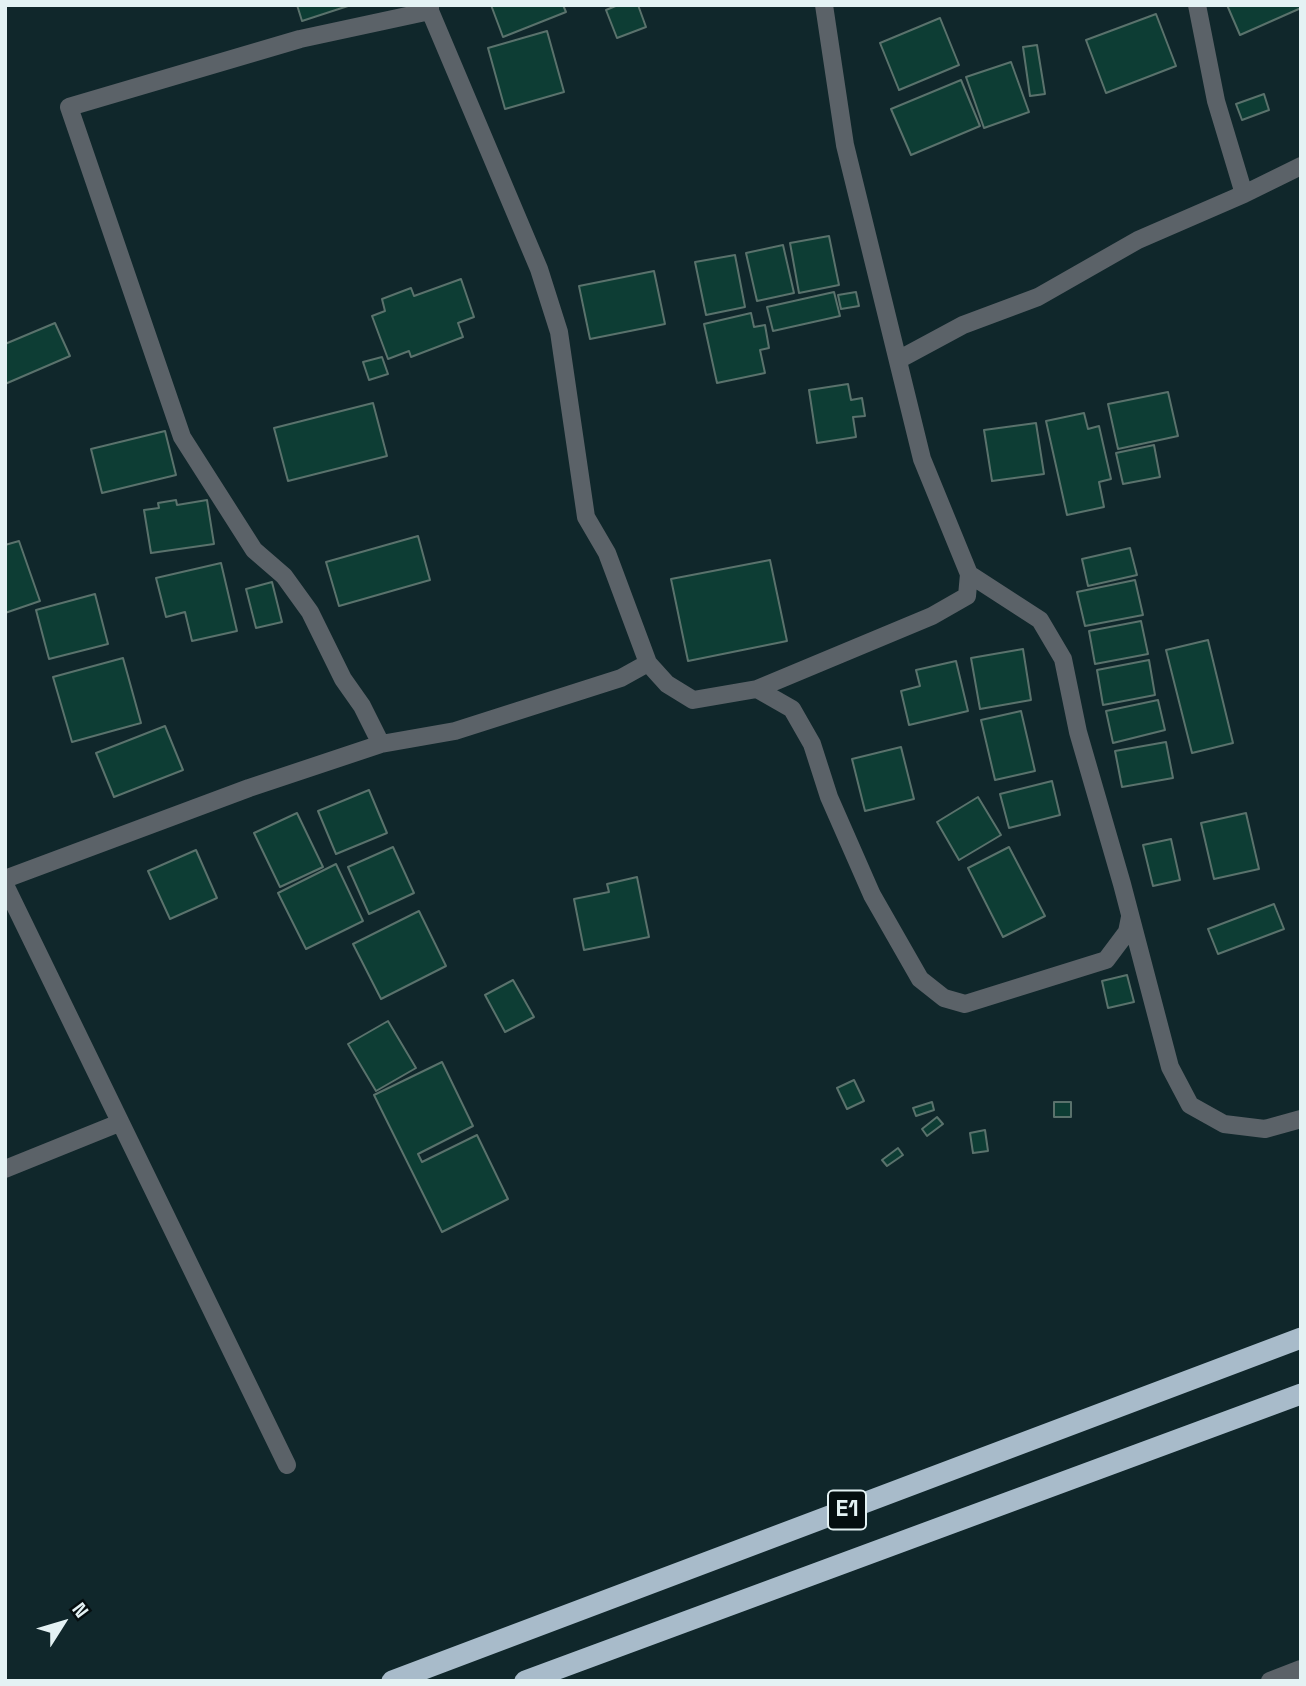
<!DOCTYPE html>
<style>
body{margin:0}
#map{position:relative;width:1306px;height:1686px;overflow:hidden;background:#10272b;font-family:"Space Grotesk",sans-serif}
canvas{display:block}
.frame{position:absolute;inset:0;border:7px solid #e4f2f4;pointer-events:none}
.north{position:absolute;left:28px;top:1588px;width:70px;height:70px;-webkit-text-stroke:5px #050e10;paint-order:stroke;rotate:53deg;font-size:19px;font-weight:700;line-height:28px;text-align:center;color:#e4f2f4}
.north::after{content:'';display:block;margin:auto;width:24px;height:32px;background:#e4f2f4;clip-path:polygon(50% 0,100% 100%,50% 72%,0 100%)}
</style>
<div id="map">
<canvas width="1306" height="1686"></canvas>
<div class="frame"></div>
<div class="north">N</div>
</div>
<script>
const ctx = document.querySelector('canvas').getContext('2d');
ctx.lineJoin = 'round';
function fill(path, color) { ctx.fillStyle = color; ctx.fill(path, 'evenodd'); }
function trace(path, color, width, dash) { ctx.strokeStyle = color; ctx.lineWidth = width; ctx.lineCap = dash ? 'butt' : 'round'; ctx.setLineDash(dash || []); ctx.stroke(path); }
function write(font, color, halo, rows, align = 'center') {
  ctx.font = font + ' "Space Grotesk",sans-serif'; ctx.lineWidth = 6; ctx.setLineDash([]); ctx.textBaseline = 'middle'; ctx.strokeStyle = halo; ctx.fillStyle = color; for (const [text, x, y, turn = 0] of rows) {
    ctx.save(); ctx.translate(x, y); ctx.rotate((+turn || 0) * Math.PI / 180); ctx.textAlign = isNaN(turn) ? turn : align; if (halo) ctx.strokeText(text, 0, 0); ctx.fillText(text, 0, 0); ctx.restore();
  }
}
const building = new Path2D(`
 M297 5H351L302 21Z
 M491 5H563L566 12 503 37Z
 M618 5H638L646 27 617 38 606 10Z
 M1227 5H1301V8L1240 35Z
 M1156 14 1176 66 1106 93 1086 40Z
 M940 18 959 65 899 90 880 43Z
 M547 31 564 92 505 109 488 48Z
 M1037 45 1045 94 1030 96 1023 47Z
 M1011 62 1029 112 984 128 966 77Z
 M961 80 980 126 911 155 891 109Z
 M1264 94 1269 110 1242 120 1236 104Z
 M829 236 839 285 799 293 790 243Z
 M783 245 794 293 757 301 746 253Z
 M735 255 745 307 706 315 695 262Z
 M654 271 665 324 590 339 579 286Z
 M461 279 474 317 458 323 463 337 411 357 409 351 388 359 372 316 385 311 382 299 411 288 414 296Z
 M834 292 840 316 773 331 767 307Z
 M856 292 859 306 841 309 838 295Z
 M751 313 754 327 765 325 769 348 760 350 765 373 717 383 704 324Z
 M55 323 70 356 5 384V344Z
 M382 357 388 374 369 380 363 362Z
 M848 384 851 400 862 398 865 416 853 417 856 437 817 443 809 390Z
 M1168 392 1178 436 1118 449 1108 404Z
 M373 403 387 456 288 481 274 428Z
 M1084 413 1088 429 1099 426 1111 479 1099 482 1104 507 1067 515 1046 421Z
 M1036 423 1044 474 992 481 984 430Z
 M165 431 176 475 102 493 91 449Z
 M1154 445 1160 477 1123 484 1116 453Z
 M176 500 177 505 207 500 214 544 151 553 144 510 159 508 158 503Z
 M418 536 430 580 339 606 326 562Z
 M19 541 40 601 5 613V545Z
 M1130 548 1137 575 1088 586 1082 559Z
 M770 560 787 641 688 661 671 579Z
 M221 563 237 631 192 641 185 612 166 617 156 578Z
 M1135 580 1143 615 1085 626 1077 592Z
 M272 582 282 622 256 628 246 589Z
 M95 594 108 644 49 659 36 610Z
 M1141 621 1148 654 1095 664 1089 631Z
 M1208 640 1233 743 1192 753 1166 650Z
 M1023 649 1031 700 980 709 971 658Z
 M123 658 141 723 72 742 53 677Z
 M1149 660 1155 695 1103 705 1097 670Z
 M956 661 968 711 909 725 901 691 920 686 916 670Z
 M1158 700 1165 730 1113 743 1106 711Z
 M1021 711 1035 771 995 780 981 720Z
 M165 726 183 770 114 797 96 753Z
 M1166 742 1173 778 1122 787 1115 751Z
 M901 747 914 799 865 811 852 759Z
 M1052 781 1060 815 1009 828 1000 794Z
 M369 790 387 833 336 854 318 811Z
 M978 797 1001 835 959 860 937 822Z
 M297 813 323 867 280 887 254 833Z
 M1246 813 1259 869 1214 879 1201 823Z
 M1171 839 1180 880 1153 886 1143 845Z
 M393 847 414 893 369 914 348 867Z
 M1009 847 1045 916 1003 937 968 868Z
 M196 850 217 898 170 919 148 871Z
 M336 864 363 921 306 949 278 893Z
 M637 877 649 937 584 950 574 899 609 892 607 884Z
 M1274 904 1284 929 1218 954 1208 929Z
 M419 911 446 966 381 999 353 944Z
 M1127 975 1134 1002 1108 1008 1102 981Z
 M513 980 534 1017 505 1032 485 995Z
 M388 1021 416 1068 376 1091 348 1044Z
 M442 1062 473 1126 418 1154 422 1162 477 1135 508 1199 442 1232 374 1095Z
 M854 1080 864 1101 847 1109 837 1088Z
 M932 1102 934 1110 916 1116 913 1108Z
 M1054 1102H1071V1117H1054Z
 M937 1117 943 1124 927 1136 922 1129Z
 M985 1130 988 1151 973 1153 970 1133Z
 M898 1148 903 1155 887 1166 882 1160Z`);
fill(building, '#0d3d34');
trace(building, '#5a726c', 2);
trace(new Path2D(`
 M824 5 845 145 922 459 969 574 1040 620 1063 659 1078 732 1122 884 1170 1067 1190 1105 1224 1124 1265 1129 1301 1119
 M1197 5 1216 101 1244 194
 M430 11 539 269 559 332 586 517 607 553 648 663
 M898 360 963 325 1038 297 1138 240 1244 194 1301 166
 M757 689 792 709 812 744 829 797 872 895 920 979 944 998 965 1004 1106 960 1127 932 1130 917
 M381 744 362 706 343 679 310 612 284 576 254 550 182 437 69 107 300 39 430 11V5
 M5 879 249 788 381 744 455 731 621 678 648 663 667 684 693 700 757 689 932 616 967 596 969 574
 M5 885 287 1465
 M5 1169 119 1123
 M1270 1681 1301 1669`), '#5b6268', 18);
trace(new Path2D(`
 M392 1681 1301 1338
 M525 1681 1301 1394`), '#a8bbca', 21);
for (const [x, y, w] of [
 [847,1510,38]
]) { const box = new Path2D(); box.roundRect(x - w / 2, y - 19.5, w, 39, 5); ctx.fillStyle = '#050e10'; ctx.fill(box); trace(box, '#e4f2f4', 2); }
write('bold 23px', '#e4f2f4', null, [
 ["E1",847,1510]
]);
</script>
